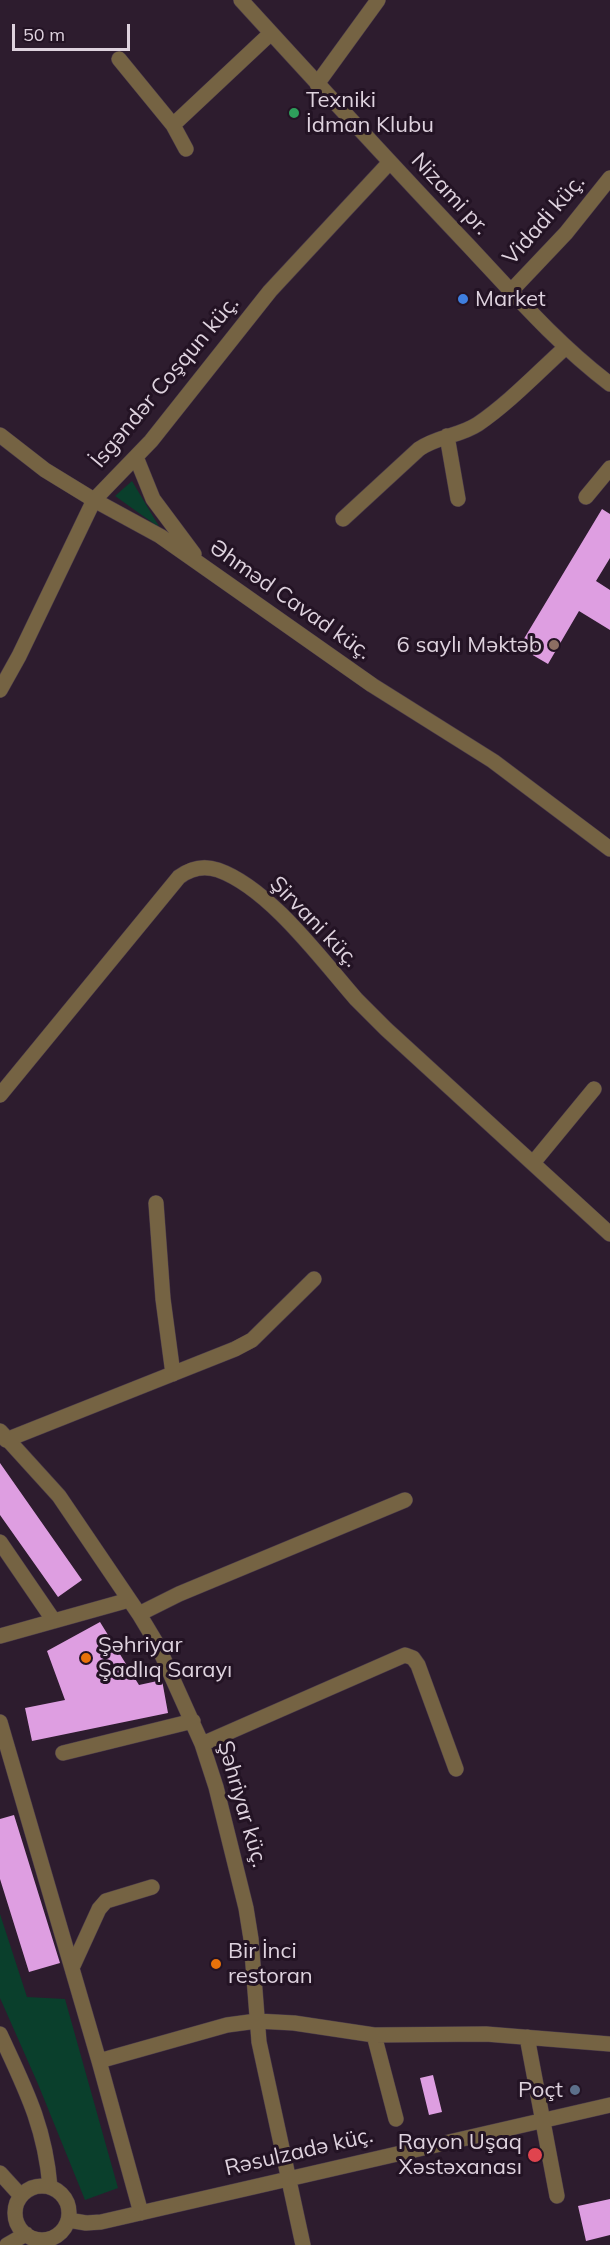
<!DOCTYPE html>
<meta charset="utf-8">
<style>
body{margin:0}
#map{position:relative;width:610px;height:2245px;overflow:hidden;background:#2d1c2e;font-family:Mulish,sans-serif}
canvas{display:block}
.scale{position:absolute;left:12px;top:24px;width:118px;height:27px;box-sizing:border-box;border:3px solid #ded2de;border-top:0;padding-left:8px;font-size:18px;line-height:21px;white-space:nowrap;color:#ded2de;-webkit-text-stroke:4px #231324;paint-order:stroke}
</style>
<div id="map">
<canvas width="610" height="2245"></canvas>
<div class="scale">50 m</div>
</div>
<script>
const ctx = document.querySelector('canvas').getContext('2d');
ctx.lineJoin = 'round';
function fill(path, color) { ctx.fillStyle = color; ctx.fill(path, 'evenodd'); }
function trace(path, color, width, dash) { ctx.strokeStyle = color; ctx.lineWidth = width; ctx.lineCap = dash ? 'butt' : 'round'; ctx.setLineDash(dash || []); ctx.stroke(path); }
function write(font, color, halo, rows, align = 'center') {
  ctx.font = font + ' Mulish,sans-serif'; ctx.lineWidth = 6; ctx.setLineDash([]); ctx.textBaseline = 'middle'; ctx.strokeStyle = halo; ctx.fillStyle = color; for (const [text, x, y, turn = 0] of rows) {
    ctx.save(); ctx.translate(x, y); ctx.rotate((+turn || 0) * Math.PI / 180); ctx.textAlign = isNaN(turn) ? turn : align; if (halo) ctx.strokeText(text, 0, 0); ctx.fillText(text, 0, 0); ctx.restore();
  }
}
fill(new Path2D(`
 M132 481 160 528 115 496Z
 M0 1914 27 1997 65 1999 118 2188 85 2200 38 2084 0 1998Z`), '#0a3f2c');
fill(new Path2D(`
 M602 509 610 514V558L596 581 610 590V630L579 611 548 664 519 647Z
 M0 1463 82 1580 58 1597 0 1515Z
 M100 1622 139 1685 162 1680 168 1713 32 1741 25 1708 65 1700 47 1651Z
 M14 1815 60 1963 29 1972 0 1879V1819Z
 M433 2075 442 2112 429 2115 420 2078Z
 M610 2199V2235L586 2241 578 2206Z`), '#de9ee1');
const minor = new Path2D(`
 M241 0C316 82 391 164 467 244 513 293 557 344 610 384
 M119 59 173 125 186 149
 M317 84 378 0
 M173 125 271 33
 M511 291 566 233 610 178
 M0 435 45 470 94 500 160 536 372 685 493 761 610 849
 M447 436 458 499
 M136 457 153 499 194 554
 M586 497 610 468
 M343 519 419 449C438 436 460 436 478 424 510 402 537 373 566 347
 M0 690 19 656 94 500 151 441 270 291 389 163
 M0 1095 179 877C191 868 203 865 218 870 269 888 321 959 356 999 366 1009 376 1019 386 1029L610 1234
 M533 1163 594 1089
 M156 1203 163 1299 173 1374
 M0 1431 59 1496 139 1614 157 1644 202 1744 216 1787 246 1908 251 1939 259 2042 303 2245
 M6 1440 235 1349 252 1340 314 1279
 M0 1542 54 1621
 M139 1614 179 1594 405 1500
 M0 1636 129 1600
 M0 1722 99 2061 141 2213
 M202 1744 405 1655 413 1658 418 1665 456 1769
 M63 1753 193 1721
 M72 1968 99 1909 106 1901 152 1887
 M0 2034C25 2088 45 2126 50 2187
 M374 2035 396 2119
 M527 2037 557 2196
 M99 2061 227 2025 257 2021 294 2023 374 2035 486 2034 610 2044
 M0 2173 21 2196
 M15 2213a27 27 0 1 1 54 0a27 27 0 1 1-54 0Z
 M68 2220 86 2223 101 2222 610 2105
 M7 2245 26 2234`);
trace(minor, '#49394a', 16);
trace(minor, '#756343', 15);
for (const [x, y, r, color] of [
 [294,113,6,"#2e9e5b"],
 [463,299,6,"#3f7fe0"],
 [554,645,6,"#8d6e63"],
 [86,1658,6,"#e8710a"],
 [216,1964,6,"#e8710a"],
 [575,2090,6,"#5c6f8a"],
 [535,2155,8,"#e0444e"]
]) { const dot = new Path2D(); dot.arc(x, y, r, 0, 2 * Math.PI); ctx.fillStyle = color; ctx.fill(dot); trace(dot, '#231324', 2); }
write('22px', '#ded2de', '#231324', [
 ["Texniki",306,100],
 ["İdman Klubu",306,125],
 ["Market",475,299],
 ["6 saylı Məktəb",542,645,"right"],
 ["Şəhriyar",98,1645],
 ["Şadlıq Sarayı",98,1670],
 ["Bir İnci",228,1951],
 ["restoran",228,1976],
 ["Poçt",563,2090,"right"],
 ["Rayon Uşaq",522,2142,"right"],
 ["Xəstəxanası",522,2167,"right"]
], 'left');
write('22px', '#ded2de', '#231324', [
 ["Nizami pr.",450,194,47],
 ["Vidadi küç.",544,220,-49],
 ["İsgəndər Coşqun küç.",165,382,-50],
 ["Əhməd Cavad küç.",290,600,35],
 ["Şirvani küç.",314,922,46],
 ["Şəhriyar küç.",242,1804,74],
 ["Rəsulzadə küç.",299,2152,-13]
]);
</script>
